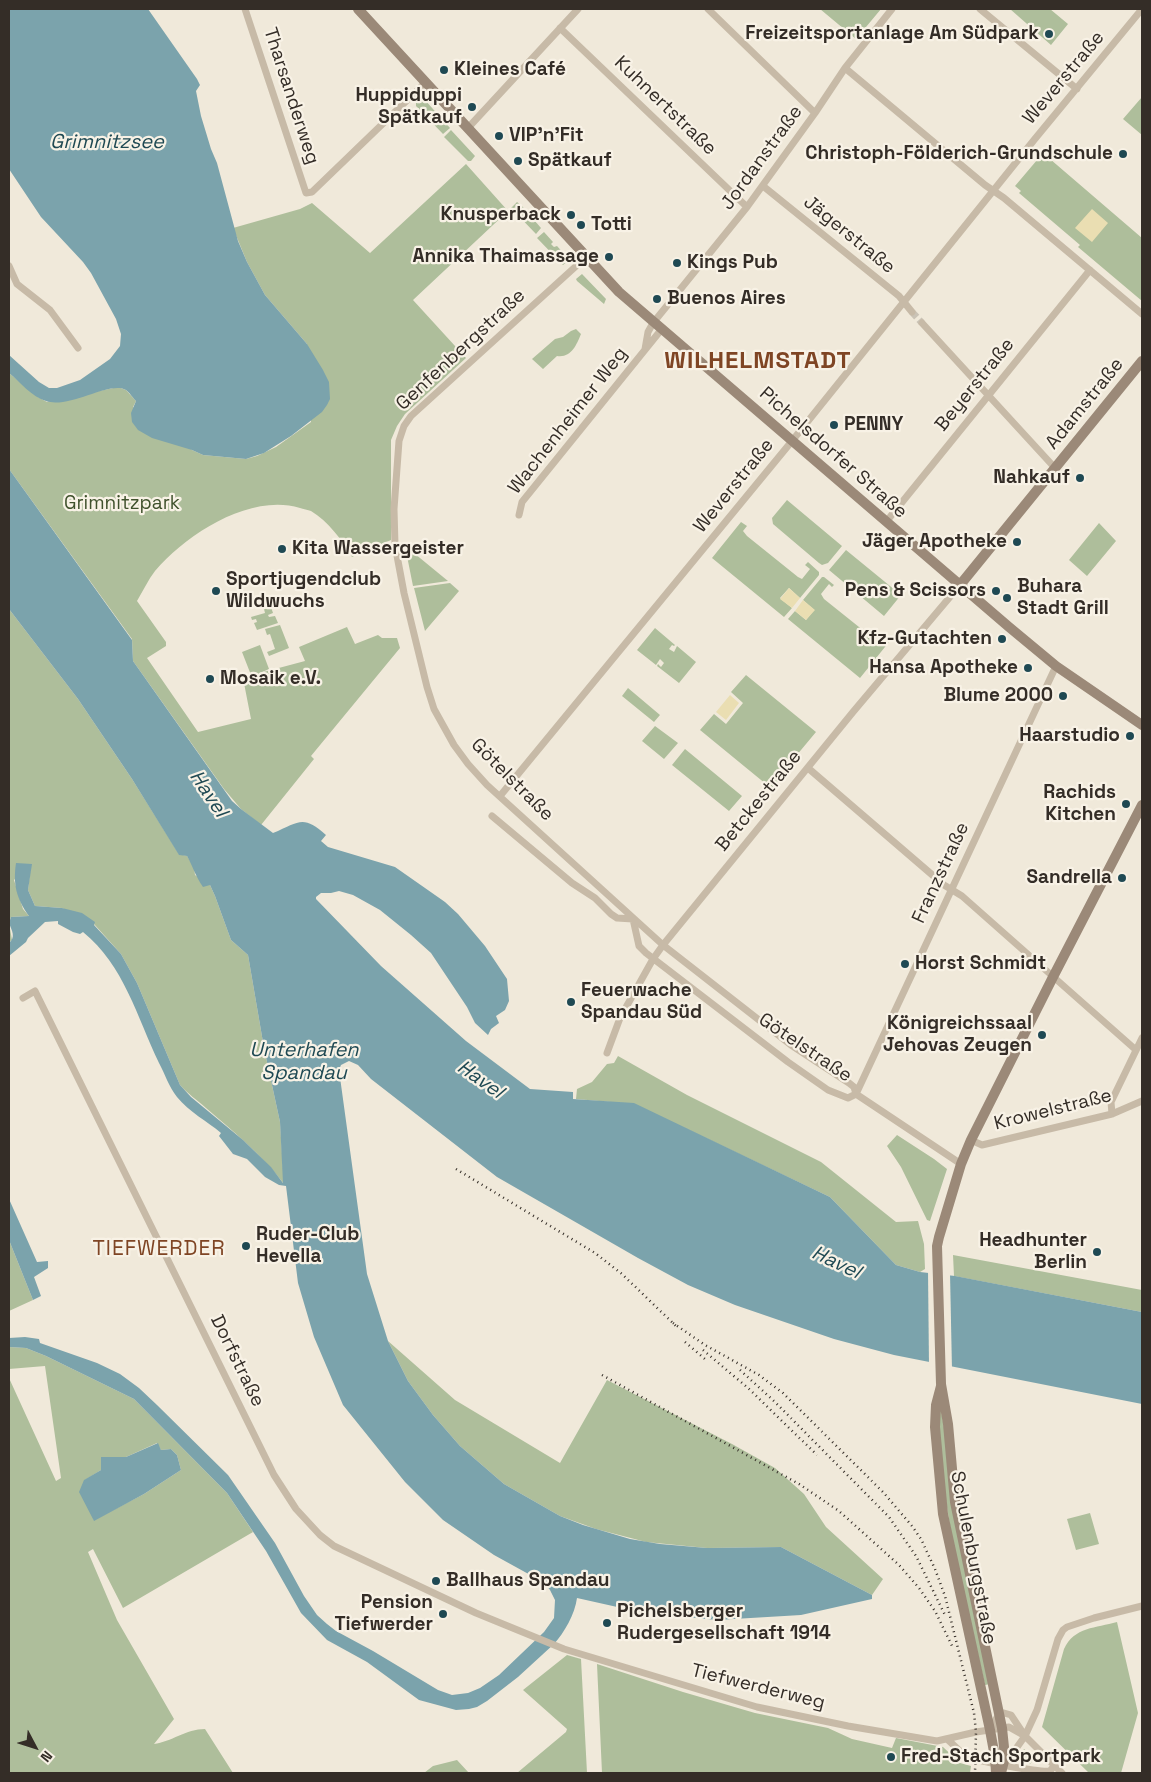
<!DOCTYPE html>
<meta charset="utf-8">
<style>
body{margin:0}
#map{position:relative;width:1151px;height:1782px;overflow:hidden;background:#f0e9da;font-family:"Space Grotesk",sans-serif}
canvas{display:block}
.frame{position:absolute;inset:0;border:10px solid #342d27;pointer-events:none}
.north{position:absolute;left:10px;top:1722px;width:50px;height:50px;-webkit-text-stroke:4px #f8f2e6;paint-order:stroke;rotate:130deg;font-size:14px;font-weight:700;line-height:20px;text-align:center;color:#342d27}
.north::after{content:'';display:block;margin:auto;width:18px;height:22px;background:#342d27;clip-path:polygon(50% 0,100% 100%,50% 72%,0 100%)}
</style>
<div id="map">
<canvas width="1151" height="1782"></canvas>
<div class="frame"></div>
<div class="north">N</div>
</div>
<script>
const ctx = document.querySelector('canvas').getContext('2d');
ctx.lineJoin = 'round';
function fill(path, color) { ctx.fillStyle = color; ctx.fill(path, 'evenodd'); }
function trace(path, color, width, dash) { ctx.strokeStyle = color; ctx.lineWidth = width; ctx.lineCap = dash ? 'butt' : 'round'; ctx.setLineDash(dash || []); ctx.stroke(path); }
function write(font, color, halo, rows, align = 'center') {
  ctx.font = font + ' "Space Grotesk",sans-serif'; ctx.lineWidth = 4.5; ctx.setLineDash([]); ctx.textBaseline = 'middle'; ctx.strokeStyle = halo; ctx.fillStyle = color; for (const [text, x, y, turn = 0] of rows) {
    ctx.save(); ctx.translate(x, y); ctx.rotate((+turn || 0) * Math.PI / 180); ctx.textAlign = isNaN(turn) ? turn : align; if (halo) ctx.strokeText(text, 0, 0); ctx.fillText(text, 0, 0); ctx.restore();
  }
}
fill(new Path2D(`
 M820 9H881L856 39Z
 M1010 9H1050L1068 24 1051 45Z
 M1142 97V135L1123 119Z
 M421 99H424L450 128 443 134 416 106V103Z
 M451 130 475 156 471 161H468L444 137Z
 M1043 153 1142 238V301L1078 247 1080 245 1019 193 1021 191 1015 186Z
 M466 164 508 211 413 300 466 358 405 414 397 426 391 440V540L352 557C342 540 328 521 311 511 308 510 303 509 300 508 250 493 187 534 155 571 148 580 143 591 137 601L166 642V646L147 658 198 732 251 719 243 678 251 675 242 652 260 645 269 669 260 673 305 661 299 647 347 627 355 644 378 635 382 638H397L400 648 311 756 314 759 261 825 241 809 224 789 133 661 132 639 9 469V373L38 397 47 402 118 387 126 390 136 401 133 407 192 450 203 455 246 459 257 456 276 447 311 422 307 344 265 295 247 262 233 228 300 209 312 203 370 253Z
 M517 202 522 206 541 228 536 234 511 208Z
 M544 232 553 242 551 244 554 247 557 246 568 258V261L563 265 537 238Z
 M582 274 606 299 604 304 577 281 576 279Z
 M576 329 581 334C576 346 571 358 557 356L543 369 532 359 555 339 563 337 571 331Z
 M787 500 842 546 828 563 822 565 819 563 773 524 772 518Z
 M741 522 747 526 743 531 747 536 798 577 802 579 810 569 805 565 808 562 819 572V575L800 598 789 588 780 598 792 608 784 617 712 558Z
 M1099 523 1116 541 1087 576 1069 560Z
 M409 549 448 581 413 586 406 551Z
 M846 550 901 595 884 616 829 570Z
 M822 577H824L834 585 832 587 829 584 821 594 824 599 874 639 880 642 884 637 889 642 860 678 788 619 795 611 806 620 814 610 803 600Z
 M450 583 459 591 425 631 414 588Z
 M271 607 273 613 268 615 269 617 275 616 278 623 257 630 254 623 257 622 256 619 252 620 251 617 265 613 264 609Z
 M9 609 78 699 132 779 179 854 187 856 194 867 195 875 210 885 215 896 231 940 248 955 264 1048 280 1122 284 1184C262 1155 233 1131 206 1108 197 1100 188 1094 180 1085L137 983 121 954 94 924 62 908 35 906 28 890 31 864 14 880 23 909 29 916 11 917 9 923 12 940 9 942Z
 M280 625 289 648 269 656 267 652 275 649 270 634 267 635 265 629Z
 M655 628 675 645 674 646 672 645 669 649 674 652 677 646 696 662 679 683 657 666 658 664 661 667 664 663 660 659 656 665 637 650Z
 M746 675 816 732 781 774 783 776 772 789 700 730 714 714 726 724 743 703 731 692Z
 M628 688 660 715 654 722 622 696Z
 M655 726 678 743 664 759 642 741Z
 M685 749 742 796 729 811 672 765Z
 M618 1056 687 1095 821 1162 896 1222 918 1221 924 1244 925 1269 920 1272 896 1265 830 1197 634 1104 576 1099 577 1089 592 1082 607 1064 614 1063Z
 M897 1135 934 1159 947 1169 930 1221 927 1220 901 1167 887 1146Z
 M9 1240 33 1300 9 1311Z
 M953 1255 1142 1290V1312L954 1276Z
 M388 1341 455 1400 560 1463 607 1380 732 1444 775 1468 804 1494 826 1527 883 1579 872 1595 781 1547 707 1548 646 1542 596 1529 560 1516 504 1484 460 1446 433 1415 408 1381Z
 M9 1347 26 1348 46 1356 134 1399 227 1493 253 1532 123 1608 93 1549 88 1552 117 1620 174 1719 154 1744C171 1742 186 1729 205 1729L233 1773H9V1378L56 1481 61 1478 45 1366 9 1369ZM157 1443 161 1450 171 1449 177 1455 181 1470 144 1494 94 1520 85 1480 101 1470 111 1457H126Z
 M940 1405 990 1684 985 1685C966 1596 936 1496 940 1405Z
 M1090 1513 1099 1544 1076 1550 1067 1519Z
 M1117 1622 1138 1713 1121 1773H1089L1042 1727 1064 1649C1074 1627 1096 1628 1117 1622Z
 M567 1655 581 1659 587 1773H517L566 1732 567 1729 523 1690Z
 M597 1664 683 1692 755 1713 828 1728 852 1739 892 1748 896 1738 943 1747 960 1763 971 1766 970 1773H602Z
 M1024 1749 1035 1758 1030 1764 1016 1760Z
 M457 1760 469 1773H424L433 1766Z`), '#aebe9b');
fill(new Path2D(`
 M1092 209 1108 223 1092 242 1075 228Z
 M789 588 800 598 792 608 780 599Z
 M803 600 815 610 806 620 795 611Z
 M730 695 739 703 726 720 716 712Z`), '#eadeb2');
fill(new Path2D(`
 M9 9H148L197 79 200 85 196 91 201 116 211 149 217 163 238 241 247 262 265 295 307 344 323 370 329 382 330 399 327 405 322 412 291 436 264 453 246 459 203 455 192 450 152 438 138 430 132 422 131 413 136 401C133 398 129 392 126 390 111 380 69 409 46 401 32 397 20 382 9 373V355L39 382 49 388H57L80 380 110 359 120 346 121 334 116 319 91 273 83 262 41 217 9 169Z
 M9 469 132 640 133 661 232 801 241 809 273 833C299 822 303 814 326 835L321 841 328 847 395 867 445 902 458 914 485 946 507 979 509 1001 505 1010 496 1016 499 1023 491 1029 488 1035 475 1023 467 1007 431 953 411 935 380 910 353 895 339 891 331 893H321L316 897V899L381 966 466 1041 530 1089 573 1092V1099L634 1103 830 1197 896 1265 920 1272 955 1276 1142 1312V1404L894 1355 834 1339 735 1305 688 1285 638 1258 497 1177 371 1079 358 1065 349 1061 341 1065 339 1070 367 1274 388 1341 408 1381 433 1415 460 1446 504 1484 560 1516 583 1525 630 1539 660 1544 707 1548 781 1547 872 1595V1599L801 1615 717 1620 644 1613 577 1598C575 1614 564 1633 554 1644L518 1677 487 1701 477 1707 469 1709 456 1710 419 1700 367 1662 327 1640 301 1613 266 1551 227 1493 134 1399 46 1356 26 1348 9 1347V1338L25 1337 39 1339 40 1343 97 1363 120 1374 139 1388 157 1405 228 1475 275 1543 304 1596 317 1615 327 1624 336 1631 373 1651 438 1690 452 1695 468 1693 480 1688 499 1675 544 1632 554 1618 555 1600 550 1590 543 1582 494 1555 443 1520 405 1482 343 1405 314 1337 298 1283 286 1186 279 1185 265 1177 247 1159 233 1154 219 1136 221 1133C207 1121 189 1112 177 1097 169 1087 165 1074 159 1063 137 1017 124 965 83 932L80 934 73 932 58 924V921L45 922 28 938 26 942 9 956V943C16 937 12 931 9 923L11 917 29 916C16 898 13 884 16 863L32 864 28 890 35 906 62 908 82 913 95 922 94 925 121 954 137 983 180 1085 191 1097 243 1140 271 1167 283 1183 280 1122 264 1048 248 955 231 940 215 896 210 885 203 887C196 877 193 867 187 856L179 855 132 779 78 699 9 609Z
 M9 1199 37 1262 48 1261V1268L34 1277 41 1296 33 1300 9 1240Z
 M158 1443 161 1450 171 1449 177 1455 181 1470 144 1494 94 1521 79 1492 84 1480 101 1470V1457H126Z`), '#7ba3ac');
fill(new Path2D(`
 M928 1270 950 1273 952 1370 929 1366Z`), '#f0e9da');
trace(new Path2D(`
 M912 312 922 323`), '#cac3b6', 7, [7, 3.5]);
trace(new Path2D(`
 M245 9 306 193 312 192 426 82
 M708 9 815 113
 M980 9 1077 89
 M560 28 747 207
 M845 68 985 185 1004 198 1142 314
 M467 129 578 9
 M763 186 899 296 912 312
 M585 258 411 416 404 426 399 441 394 509 395 545 404 593 427 687 434 709 454 745 468 764 487 785 663 945 791 1045 849 1083 854 1087 856 1094 961 1164
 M9 266 17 284 50 310 78 348
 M922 323 1055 468
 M645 349 648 332 653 323 747 207 815 113 845 68 892 9
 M519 515 522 502 661 330
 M886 522 1090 270
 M808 768 944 885 962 896 1136 1050
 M500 796 792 441 1034 140 1142 9
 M492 816 572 883 595 898 611 914 617 918 633 919
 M633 919 639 946 646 953 788 1062 828 1090 848 1098 856 1094
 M23 998 35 991 274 1475 296 1509 320 1535 334 1546 476 1613 564 1649 757 1707 848 1726 937 1741 976 1732 1009 1727 1025 1736
 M607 1053 620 1018 653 959 663 945 853 712 960 585
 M856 1094 1056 666
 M1112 1114 1111 1102 1142 1038
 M971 1140 982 1145 1112 1114 1142 1101
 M990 1730 999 1714 1004 1713 1011 1715 1025 1736 1062 1773
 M947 1739C954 1745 961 1753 968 1757 975 1761 1043 1773 1050 1771L1054 1766
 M1005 1764 1025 1736 1037 1710 1058 1639 1063 1630 1067 1627 1094 1618 1142 1606`), '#c7baa7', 7);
trace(new Path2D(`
 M358 9 619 292 1009 627 1056 666 1142 725
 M960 585 1142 361
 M941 1386 936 1405 935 1427 943 1514 990 1730 995 1757 996 1773
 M1001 1773 1005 1757 1002 1728 955 1502 948 1424 941 1384 937 1246 939 1237 961 1164 971 1140 1053 977 1142 805`), '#9b8978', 10);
trace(new Path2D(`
 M456 1169 595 1253 622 1274 677 1327
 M673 1323 705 1345 759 1375 783 1393 883 1492 912 1526 921 1539 935 1569 945 1596 974 1713 976 1732 975 1773
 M685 1342 706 1360
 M703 1350 748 1388 817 1455
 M740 1370 775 1402 889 1517 916 1556 945 1615
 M602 1375 799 1484 839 1511 899 1565 919 1588 935 1611 953 1648`), '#342d27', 2.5, [1, 4]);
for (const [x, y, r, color] of [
 [1049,34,5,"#1f4953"],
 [444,70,5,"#1f4953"],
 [472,107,5,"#1f4953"],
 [499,136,5,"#1f4953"],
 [1123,154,5,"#1f4953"],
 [518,161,5,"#1f4953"],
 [571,215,5,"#1f4953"],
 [581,225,5,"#1f4953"],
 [609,257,5,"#1f4953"],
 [677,263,5,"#1f4953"],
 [657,299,5,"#1f4953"],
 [834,425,5,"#1f4953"],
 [1080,478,5,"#1f4953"],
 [1017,542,5,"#1f4953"],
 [282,549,5,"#1f4953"],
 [216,591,5,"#1f4953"],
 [996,591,5,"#1f4953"],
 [1007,598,5,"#1f4953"],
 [1002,639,5,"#1f4953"],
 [1028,668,5,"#1f4953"],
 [210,679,5,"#1f4953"],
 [1063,696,5,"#1f4953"],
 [1130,736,5,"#1f4953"],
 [1126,804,5,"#1f4953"],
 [1122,878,5,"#1f4953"],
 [905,964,5,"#1f4953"],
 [571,1002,5,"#1f4953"],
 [1042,1035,5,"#1f4953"],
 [246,1246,5,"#1f4953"],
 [1097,1252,5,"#1f4953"],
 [436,1581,5,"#1f4953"],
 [443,1614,5,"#1f4953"],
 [607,1623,5,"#1f4953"],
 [891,1757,5,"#1f4953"]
]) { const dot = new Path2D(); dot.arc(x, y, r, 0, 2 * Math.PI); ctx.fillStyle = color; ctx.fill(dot); trace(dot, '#f8f2e6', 2); }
write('bold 19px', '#342d27', '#f8f2e6', [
 ["Freizeitsportanlage Am Südpark",1039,34],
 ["Kleines Café",454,70,"left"],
 ["Huppiduppi",462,96],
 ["Spätkauf",462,118],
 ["VIP’n’Fit",509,136,"left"],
 ["Christoph-Földerich-Grundschule",1113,154],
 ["Spätkauf",528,161,"left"],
 ["Knusperback",561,215],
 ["Totti",591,225,"left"],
 ["Annika Thaimassage",599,257],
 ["Kings Pub",687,263,"left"],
 ["Buenos Aires",667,299,"left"],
 ["PENNY",844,425,"left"],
 ["Nahkauf",1070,478],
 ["Jäger Apotheke",1007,542],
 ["Kita Wassergeister",292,549,"left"],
 ["Sportjugendclub",226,580,"left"],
 ["Wildwuchs",226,602,"left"],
 ["Buhara",1017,587,"left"],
 ["Stadt Grill",1017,609,"left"],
 ["Pens & Scissors",986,591],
 ["Kfz-Gutachten",992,639],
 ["Hansa Apotheke",1018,668],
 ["Mosaik e.V.",220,679,"left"],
 ["Blume 2000",1053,696],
 ["Haarstudio",1120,736],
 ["Rachids",1116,793],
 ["Kitchen",1116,815],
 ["Sandrella",1112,878],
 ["Horst Schmidt",915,964,"left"],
 ["Feuerwache",581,991,"left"],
 ["Spandau Süd",581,1013,"left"],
 ["Königreichssaal",1032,1024],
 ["Jehovas Zeugen",1032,1046],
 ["Ruder-Club",256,1235,"left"],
 ["Hevella",256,1257,"left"],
 ["Headhunter",1087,1241],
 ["Berlin",1087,1263],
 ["Ballhaus Spandau",446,1581,"left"],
 ["Pension",433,1603],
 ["Tiefwerder",433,1625],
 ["Pichelsberger",617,1612,"left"],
 ["Rudergesellschaft 1914",617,1634,"left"],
 ["Fred-Stach Sportpark",901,1757,"left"]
], 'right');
write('19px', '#342d27', '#f8f2e6', [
 ["Weverstraße",1064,78,-50],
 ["Tharsanderweg",291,96,72],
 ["Kuhnertstraße",665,106,44],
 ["Jordanstraße",762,158,-54],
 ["Jägerstraße",849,235,39],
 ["Genfenbergstraße",461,350,-43],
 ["Beyerstraße",975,385,-51],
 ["Adamstraße",1085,404,-51],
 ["Wachenheimer Weg",568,421,-52],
 ["Pichelsdorfer Straße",833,453,41],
 ["Weverstraße",734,486,-51],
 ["Götelstraße",512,780,45],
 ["Betckestraße",759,801,-51],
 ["Franzstraße",941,873,-65],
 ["Götelstraße",805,1048,34],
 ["Krowelstraße",1053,1110,-14],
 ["Dorfstraße",237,1361,64],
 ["Schulenburgstraße",973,1558,79],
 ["Tiefwerderweg",758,1687,14]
]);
write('19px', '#3f512c', '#f8f2e6', [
 ["Grimnitzpark",122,504]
]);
write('italic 20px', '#1f4953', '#f8f2e6', [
 ["Grimnitzsee",107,143],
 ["Havel",208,794,56],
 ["Unterhafen",304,1051],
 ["Spandau",304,1074],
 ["Havel",480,1080,35],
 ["Havel",836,1263,25]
]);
ctx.letterSpacing = '1px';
write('21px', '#7f4524', '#f8f2e6', [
 ["TIEFWERDER",159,1249]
]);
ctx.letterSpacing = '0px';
ctx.letterSpacing = '1px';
write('bold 24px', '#7f4524', '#f8f2e6', [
 ["WILHELMSTADT",758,361]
]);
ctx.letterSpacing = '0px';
</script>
